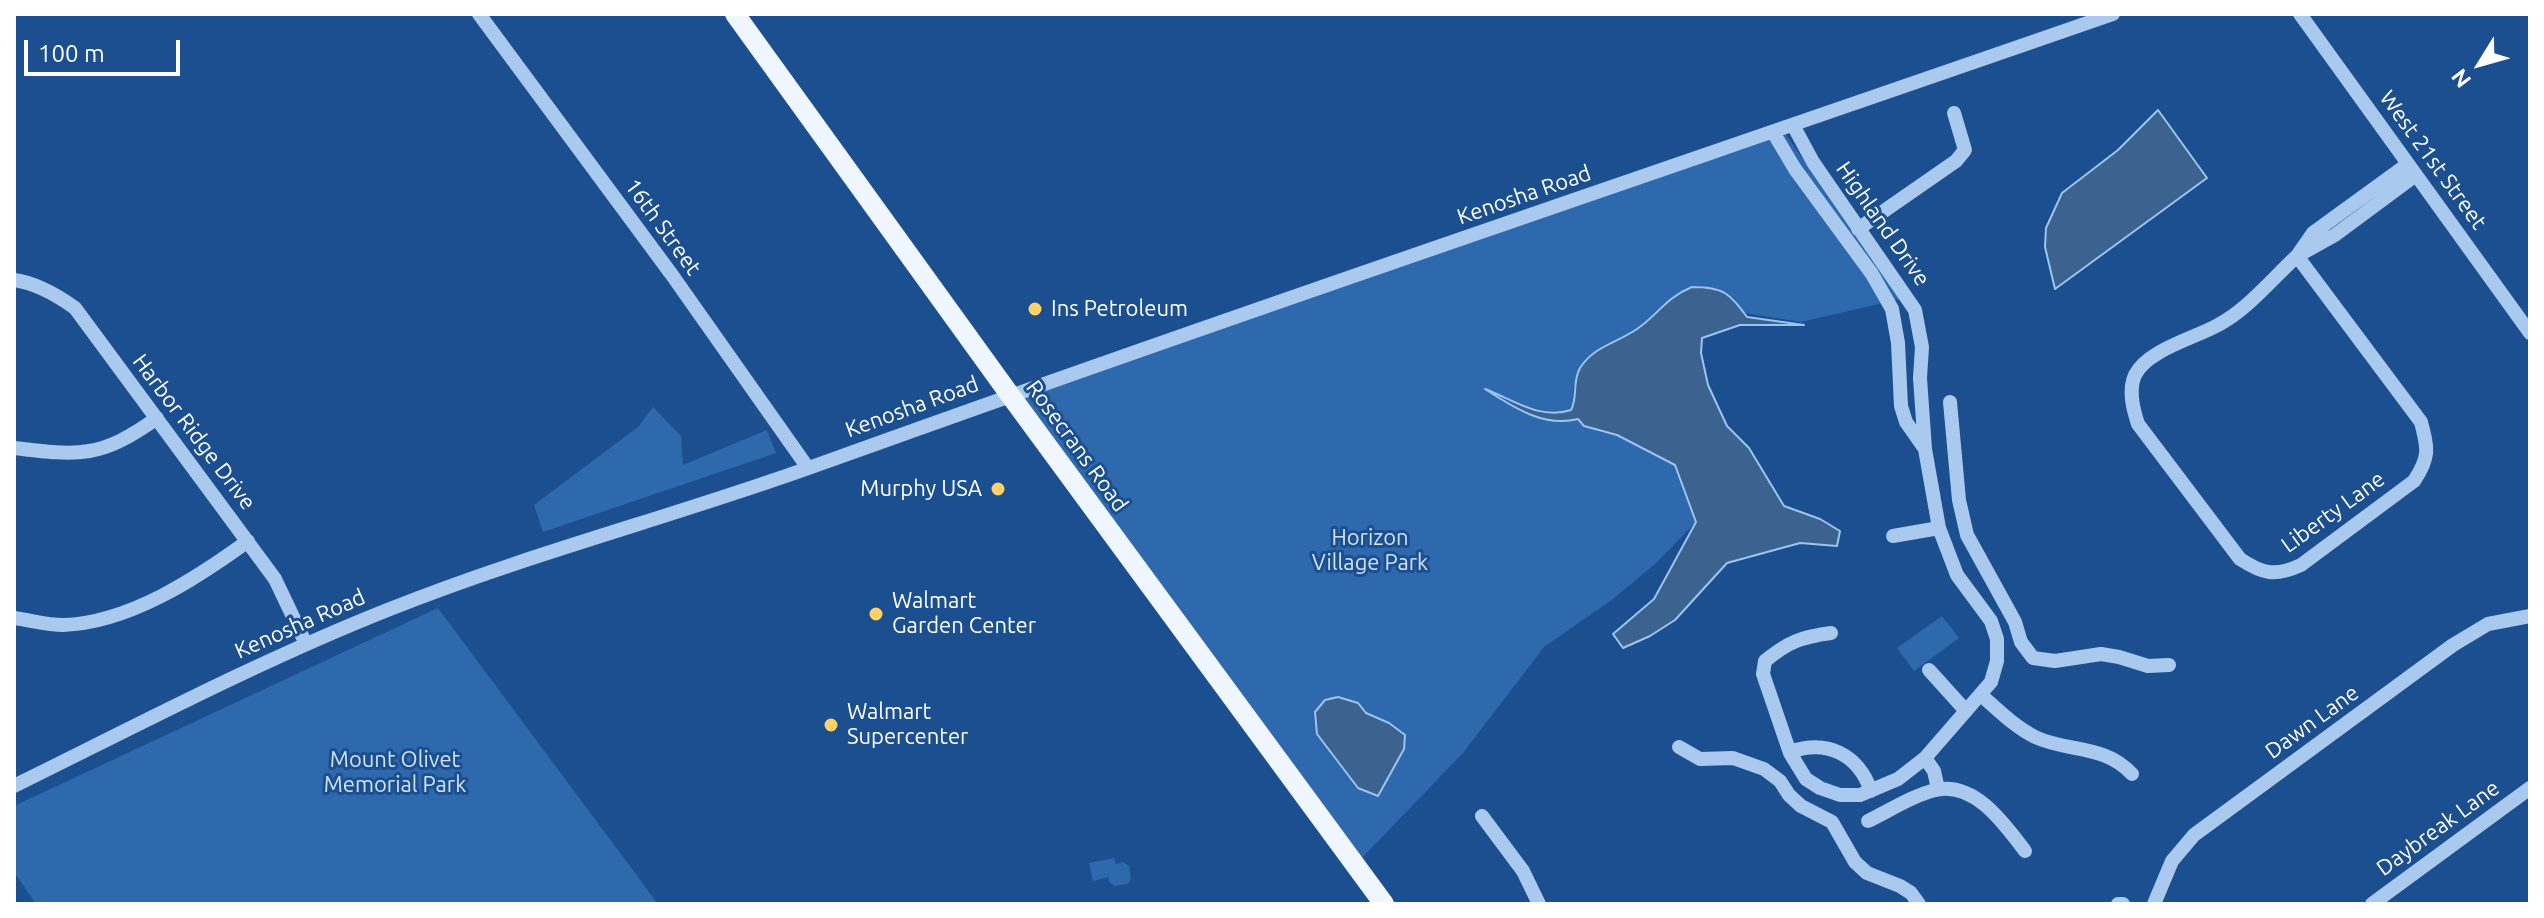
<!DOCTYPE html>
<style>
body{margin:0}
#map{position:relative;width:2544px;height:918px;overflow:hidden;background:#1b4f8f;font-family:Ubuntu,sans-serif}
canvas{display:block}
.frame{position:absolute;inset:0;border:16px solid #fff;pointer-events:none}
.north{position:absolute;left:2440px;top:24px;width:80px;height:80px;-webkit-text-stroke:6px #1b4f8f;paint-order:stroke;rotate:233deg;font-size:22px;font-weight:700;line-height:32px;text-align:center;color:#fff}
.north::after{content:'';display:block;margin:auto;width:28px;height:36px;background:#fff;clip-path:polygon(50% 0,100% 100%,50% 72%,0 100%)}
.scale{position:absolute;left:24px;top:40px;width:156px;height:36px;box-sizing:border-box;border:4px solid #fff;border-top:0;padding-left:10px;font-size:24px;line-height:28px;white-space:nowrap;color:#fff;-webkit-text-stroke:6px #1b4f8f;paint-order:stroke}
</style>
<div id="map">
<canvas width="2544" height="918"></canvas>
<div class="frame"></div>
<div class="north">N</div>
<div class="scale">100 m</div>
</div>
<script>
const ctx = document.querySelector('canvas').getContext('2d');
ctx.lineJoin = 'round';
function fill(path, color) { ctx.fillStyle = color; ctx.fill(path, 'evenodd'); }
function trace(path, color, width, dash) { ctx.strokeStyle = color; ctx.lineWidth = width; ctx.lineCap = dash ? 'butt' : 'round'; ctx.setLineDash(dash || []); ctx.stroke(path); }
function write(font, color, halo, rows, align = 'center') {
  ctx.font = font + ' Ubuntu,sans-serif'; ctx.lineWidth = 6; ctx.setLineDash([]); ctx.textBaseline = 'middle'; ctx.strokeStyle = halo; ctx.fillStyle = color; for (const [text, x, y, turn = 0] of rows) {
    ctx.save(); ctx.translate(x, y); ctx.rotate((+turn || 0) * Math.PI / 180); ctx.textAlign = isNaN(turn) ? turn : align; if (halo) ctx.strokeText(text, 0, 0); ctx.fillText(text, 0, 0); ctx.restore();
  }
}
fill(new Path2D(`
 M1782 129 1900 299 1801 322 1744 313 1733 297 1637 330 1602 346 1573 388 1574 406 1571 410C1547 418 1530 410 1509 398L1540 419H1578L1600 432 1617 435 1675 464 1696 522 1655 564 1613 599 1544 647 1463 753 1356 864 1010 395Z
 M653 407 681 436 683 465 767 430 776 453 543 532 534 505 638 427Z
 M438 608 658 904H36L14 872V806Z
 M1942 616 1959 638 1914 671 1897 648Z
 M1114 858 1116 864 1123 862 1129 866 1131 879 1128 884 1115 886 1110 883 1108 877 1093 881 1089 863Z`), '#2e69ad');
const water = new Path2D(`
 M2158 110 2207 178 2055 289 2045 247 2046 228 2062 193 2118 150Z
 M1692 287C1724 287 1729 293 1747 317L1804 325H1740L1702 338 1701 353 1708 385 1727 426 1749 448 1784 506 1820 519 1840 531 1837 546 1800 543 1727 563 1675 620 1650 636 1623 648 1613 634 1654 599 1696 522 1675 465 1617 435 1584 426 1578 419C1544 428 1513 407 1485 389 1514 400 1539 420 1571 410 1578 398 1572 382 1580 368 1594 346 1617 343 1637 329 1659 314 1665 298 1692 287Z
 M1338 697 1358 703 1366 713 1389 723 1405 735 1404 749 1378 796 1358 788 1317 734 1315 712 1325 700Z`);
fill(water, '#3c6290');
trace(water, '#9cc4f0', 2);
trace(new Path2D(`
 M479 14 672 275 808 468
 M2300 14 2530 333
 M1793 125 1813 162 1915 310 1922 347 1920 378 1925 449 1939 528 1957 575 1991 621 1997 639V661L1991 682 1925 758 1898 779 1860 795H1840L1820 788 1806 779 1790 753 1763 674 1765 661C1788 642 1801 637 1831 633
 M1773 132 1795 169 1872 274 1892 309 1898 343 1901 406 1906 422 1925 449
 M1858 229 1956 161 1965 150 1954 113
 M2301 254 2335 235 2416 175
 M2297 256 2421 422C2428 449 2430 457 2414 481L2301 565C2275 577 2263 574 2240 559L2138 424C2133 409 2128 390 2135 375 2147 350 2195 338 2218 325 2248 309 2272 279 2297 256Z
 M2297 256 2313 233 2408 164
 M14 280C36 283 57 295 75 308L275 579 306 644
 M1950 402 1959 500 1967 535 2015 622 2021 642 2033 658 2055 661 2101 654 2119 657 2148 666 2169 665
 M14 448C80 456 101 458 157 418
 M1893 536 1939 528
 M14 618C30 620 47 625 63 625 129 623 197 578 248 541
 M1929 670 1966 711
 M1981 695C1998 710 2015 727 2035 737 2070 753 2104 744 2132 774
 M1679 747 1700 759 1733 758 1764 769 1780 781 1789 795 1801 806 1832 822 1855 862 1867 873 1900 886 1911 893 1919 904
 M1790 752C1827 739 1858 754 1871 791
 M1925 758 1934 771 1938 789
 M14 786C138 725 261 660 390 609 530 553 676 516 817 465 1247 310 1681 164 2113 14
 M1482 816 1523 871 1539 904
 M1868 821C1889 811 1913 795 1936 790 1975 781 2005 825 2025 851
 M2118 904H2123
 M2154 904 2172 861 2194 835 2453 645 2488 624 2530 616
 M2372 904 2530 788`), '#a9c9ee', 14);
trace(new Path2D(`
 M735 14 1010 395 1384 904`), '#f0f6ff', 20);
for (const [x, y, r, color] of [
 [1035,309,8,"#ffd166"],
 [998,489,8,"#ffd166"],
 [876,614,8,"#ffd166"],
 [831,725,8,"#ffd166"]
]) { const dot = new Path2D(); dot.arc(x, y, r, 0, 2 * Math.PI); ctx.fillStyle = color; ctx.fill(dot); trace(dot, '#1b4f8f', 3); }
write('22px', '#fff', '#1b4f8f', [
 ["West 21st Street",2433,160,54],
 ["Kenosha Road",1524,195,-19],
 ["Highland Drive",1883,224,55],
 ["16th Street",663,227,54],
 ["Kenosha Road",912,407,-20],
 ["Harbor Ridge Drive",194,432,53],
 ["Rosecrans Road",1077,446,54],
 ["Liberty Lane",2333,512,-36],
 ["Kenosha Road",300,624,-24],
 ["Dawn Lane",2312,722,-36],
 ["Daybreak Lane",2438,828,-36]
]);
write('22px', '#fff', '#1b4f8f', [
 ["Ins Petroleum",1051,309],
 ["Murphy USA",982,489,"right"],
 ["Walmart",892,601],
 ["Garden Center",892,626],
 ["Walmart",847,712],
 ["Supercenter",847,737]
], 'left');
write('22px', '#cfe3fa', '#1b4f8f', [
 ["Horizon",1370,538],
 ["Village Park",1370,563],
 ["Mount Olivet",395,760],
 ["Memorial Park",395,785]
]);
</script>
